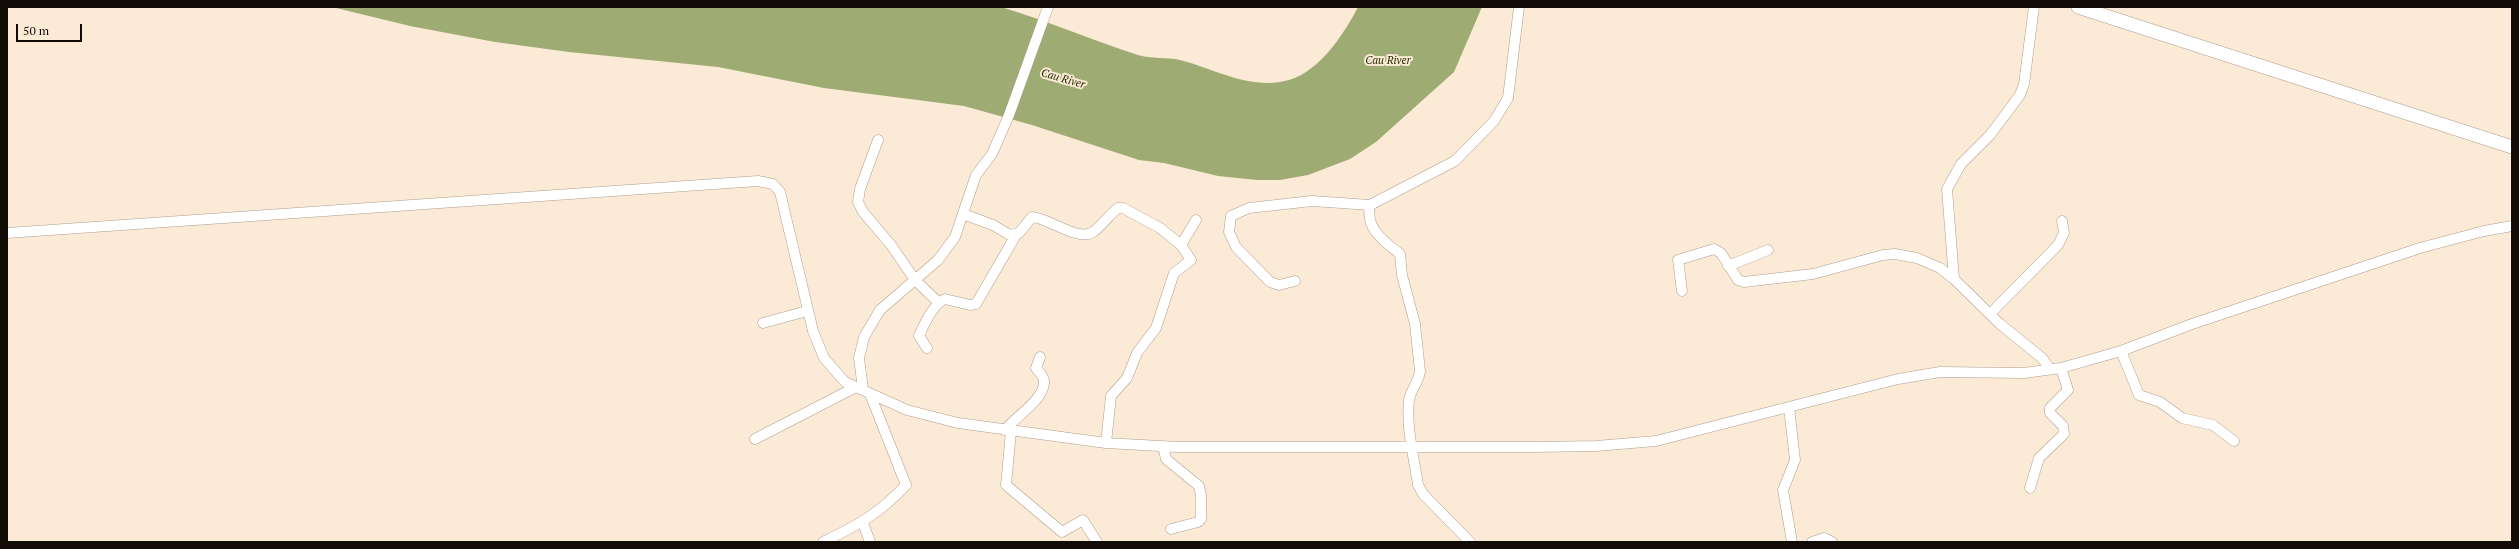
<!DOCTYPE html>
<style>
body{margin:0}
#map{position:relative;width:2519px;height:549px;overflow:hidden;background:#fbead5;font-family:"PT Serif",serif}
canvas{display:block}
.frame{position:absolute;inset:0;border:8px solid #110b05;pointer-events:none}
.scale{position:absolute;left:16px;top:24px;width:66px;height:18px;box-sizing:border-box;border:2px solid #110b05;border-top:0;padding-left:5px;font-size:12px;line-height:14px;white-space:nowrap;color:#110b05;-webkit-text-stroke:3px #fbead5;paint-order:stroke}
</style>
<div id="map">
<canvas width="2519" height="549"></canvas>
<div class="frame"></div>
<div class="scale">50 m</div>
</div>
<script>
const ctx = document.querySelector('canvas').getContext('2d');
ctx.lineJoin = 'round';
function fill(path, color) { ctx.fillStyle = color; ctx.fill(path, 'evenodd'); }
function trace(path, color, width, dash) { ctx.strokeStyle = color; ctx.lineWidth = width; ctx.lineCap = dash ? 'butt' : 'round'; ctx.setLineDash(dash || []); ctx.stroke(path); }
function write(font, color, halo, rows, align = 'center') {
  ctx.font = font + ' "PT Serif",serif'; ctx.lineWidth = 4; ctx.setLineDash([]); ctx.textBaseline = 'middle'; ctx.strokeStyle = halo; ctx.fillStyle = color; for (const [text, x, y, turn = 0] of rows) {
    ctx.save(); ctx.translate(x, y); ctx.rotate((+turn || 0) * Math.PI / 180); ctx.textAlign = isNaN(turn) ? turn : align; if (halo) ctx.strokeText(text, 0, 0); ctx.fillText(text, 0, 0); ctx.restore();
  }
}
fill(new Path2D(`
 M332 7H1001C1048 21 1092 40 1138 55 1151 59 1167 57 1180 60 1215 69 1252 91 1289 80 1320 71 1344 34 1358 7H1482L1454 72 1376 142 1350 159 1308 175 1280 180H1257L1218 176 1164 163 1139 160 1032 125 964 106 824 88 718 67 569 52 495 42 410 26Z`), '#9eab73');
const minor = new Path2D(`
 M878 140 860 189 858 202 863 212 891 245 915 280 939 303
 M1370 205C1365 229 1384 241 1400 254L1402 275 1415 324 1420 371C1419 382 1411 389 1409 400 1406 428 1414 457 1418 485L1423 494 1470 542
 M963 214 993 225 1010 235 1019 233 1032 217C1049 218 1078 242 1093 232 1103 225 1109 215 1118 208H1123L1160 228 1181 245
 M7 233 758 181 773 184 780 192 813 331 824 358 845 382 907 410 958 423 1106 443 1178 447H1535L1596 446 1656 441 1898 379 1940 372 2024 373 2061 368 2121 351 2192 324 2420 248 2484 231 2512 226
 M1728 266 1768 250
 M1954 279 1947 189 1961 164 1990 135 2020 95 2024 84 2034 7
 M1295 281 1279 285 1270 282 1236 247 1229 232 1231 216 1249 208 1312 201 1370 205 1455 161 1494 121 1508 98 1519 7
 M1682 291 1678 260 1714 249 1721 253 1738 280 1744 282 1813 274 1883 255 1895 254 1917 258 1940 268 1954 279 2000 324 2042 358 2050 369
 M1990 314 2058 245 2064 233 2062 221
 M763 323 807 311
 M927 348 919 336C924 324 933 304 945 299L970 305 976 304 1016 235
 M2121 351 2139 395 2160 402 2182 418 2213 425 2234 441
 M863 389 859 358 864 337 880 310 938 260 955 237 976 175 992 154 1009 115 1048 7
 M1789 407 1795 460 1783 490 1792 542
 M1005 430C1015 417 1045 399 1044 382 1044 376 1039 372 1036 368L1040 357
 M1011 431 1006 485 1062 532 1083 520 1097 542
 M755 439 856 387
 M1106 443 1111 396 1127 378 1137 353 1156 328 1174 273 1191 260 1181 245 1196 220
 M1163 446 1166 459 1199 486 1201 495V519L1198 522 1171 529
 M2030 488 2039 458 2064 434 2063 426 2050 413V408L2068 390 2061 368
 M863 523 870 542
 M823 542C858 525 879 514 906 485L870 394
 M1812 542 1824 538 1832 542`);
const major = new Path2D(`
 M2078 7 2512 147`);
trace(minor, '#af9e8b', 11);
trace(major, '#af9e8b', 14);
trace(minor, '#fff', 10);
trace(major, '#fff', 13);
write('italic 11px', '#262d01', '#fbead5', [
 ["Cau River",1388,61],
 ["Cau River",1063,79,16]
]);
</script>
